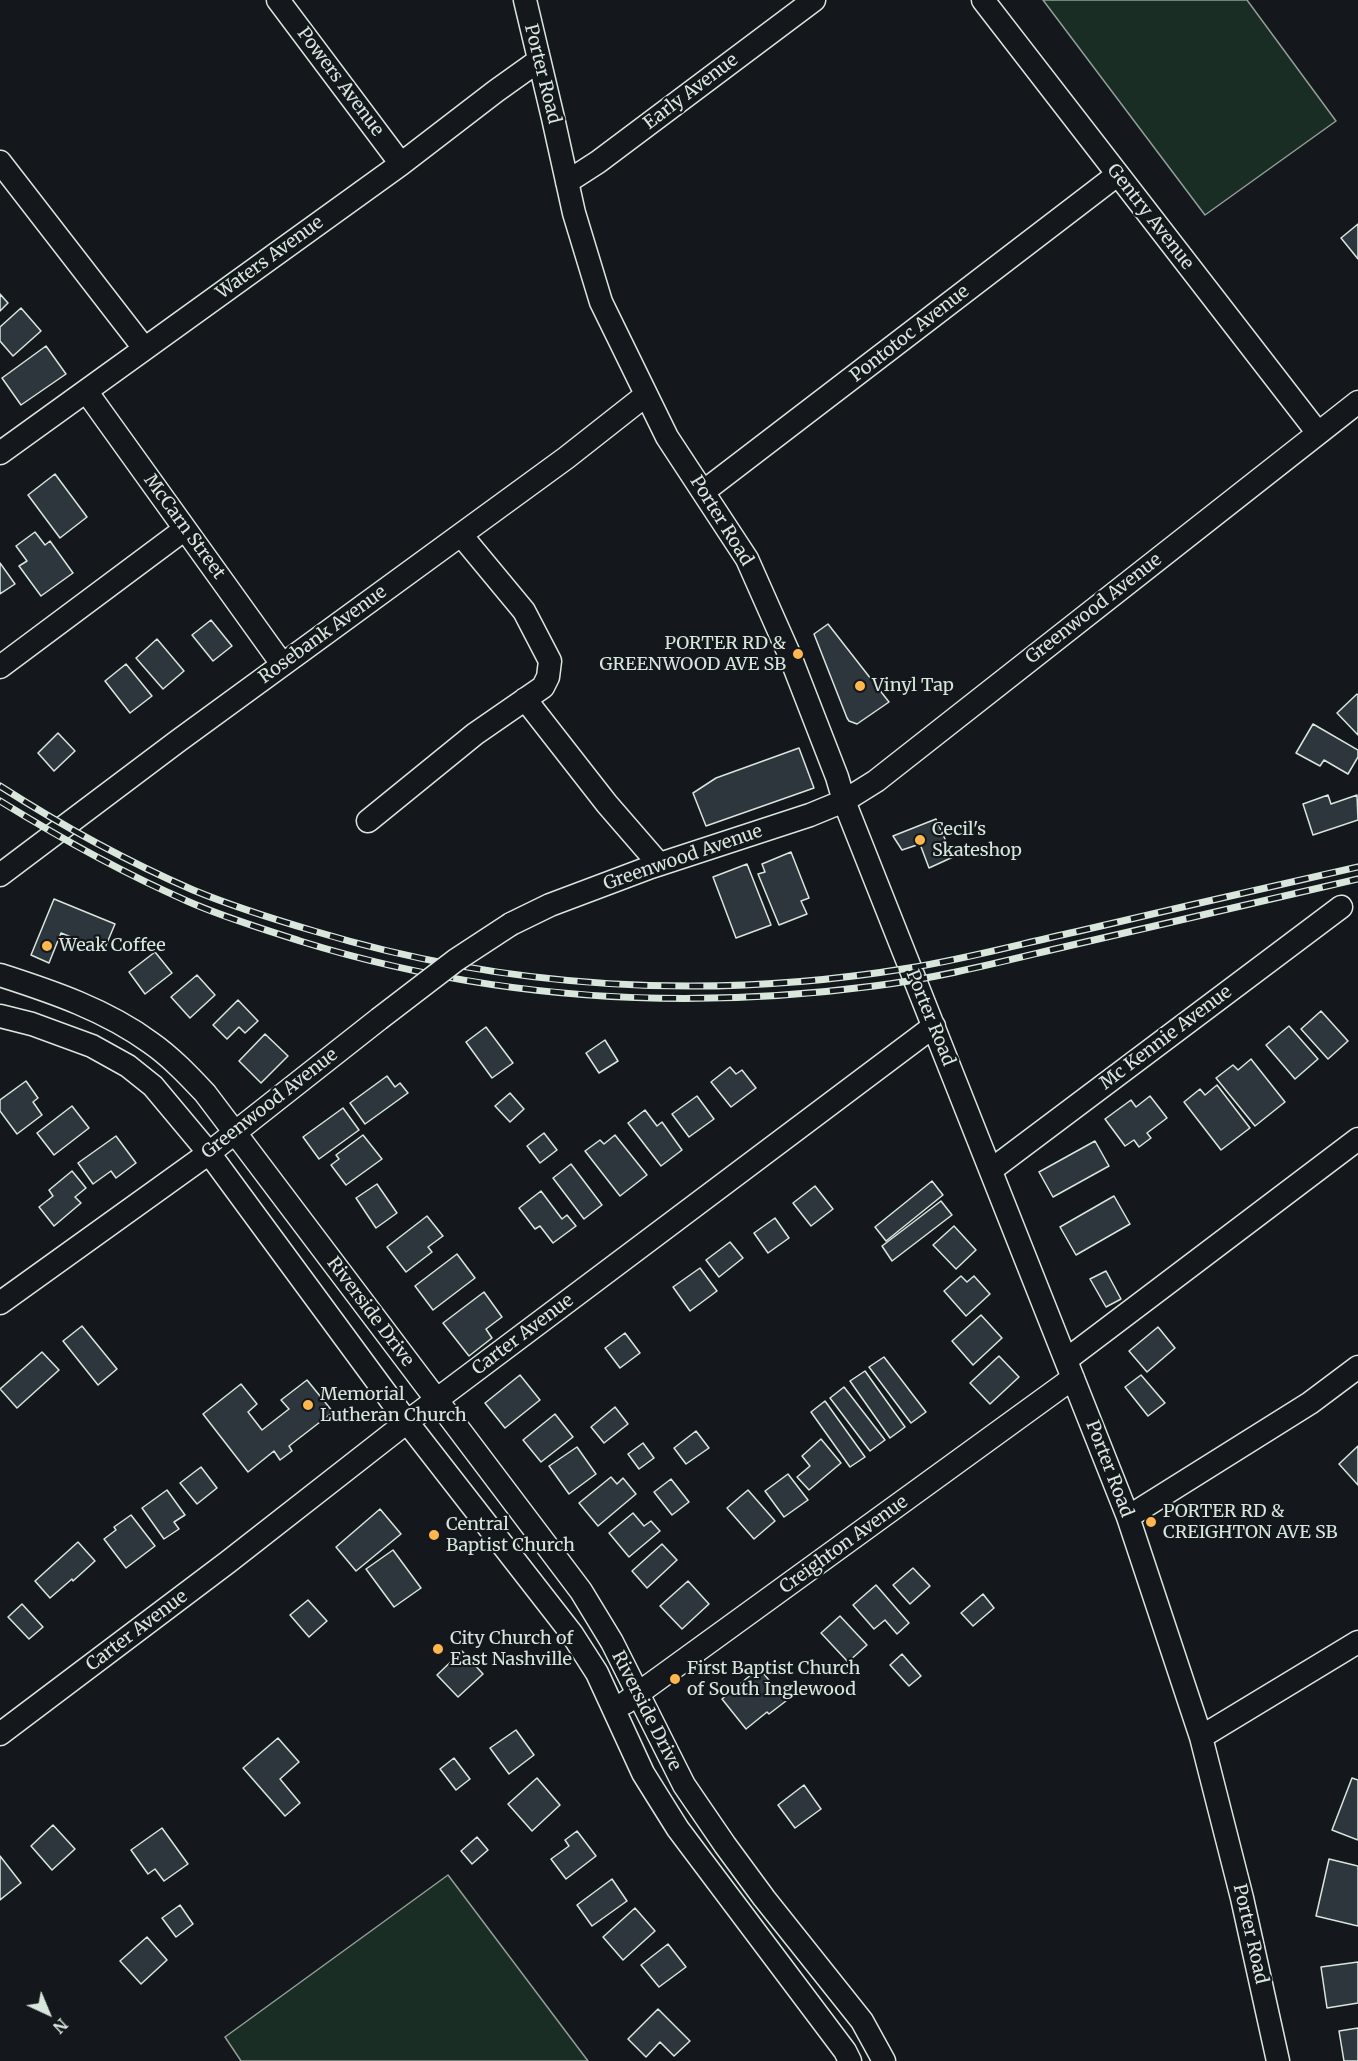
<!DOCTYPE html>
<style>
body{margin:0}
#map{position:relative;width:1358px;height:2061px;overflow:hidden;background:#14181c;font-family:Merriweather,serif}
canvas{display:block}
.north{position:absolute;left:18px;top:1983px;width:60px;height:60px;-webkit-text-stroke:4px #14181c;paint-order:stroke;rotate:136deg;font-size:16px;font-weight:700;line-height:24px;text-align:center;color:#d8e6dc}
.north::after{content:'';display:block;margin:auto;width:21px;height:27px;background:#d8e6dc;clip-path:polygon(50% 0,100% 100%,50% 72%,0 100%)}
</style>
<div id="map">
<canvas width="1358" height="2061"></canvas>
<div class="north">N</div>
</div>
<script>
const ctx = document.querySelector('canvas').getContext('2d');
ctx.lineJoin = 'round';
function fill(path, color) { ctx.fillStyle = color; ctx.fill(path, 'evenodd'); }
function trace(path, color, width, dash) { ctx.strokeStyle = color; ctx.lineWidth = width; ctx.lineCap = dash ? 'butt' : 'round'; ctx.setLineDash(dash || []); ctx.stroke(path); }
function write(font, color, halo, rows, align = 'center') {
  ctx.font = font + ' Merriweather,serif'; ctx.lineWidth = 4.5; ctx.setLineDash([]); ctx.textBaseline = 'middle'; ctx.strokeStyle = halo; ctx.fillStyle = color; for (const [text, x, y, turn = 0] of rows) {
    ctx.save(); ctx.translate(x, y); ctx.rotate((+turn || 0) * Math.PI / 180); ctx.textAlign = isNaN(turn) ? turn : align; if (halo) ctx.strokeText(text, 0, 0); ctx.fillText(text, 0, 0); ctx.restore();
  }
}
const green = new Path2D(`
 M1043 0H1247L1336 121 1205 215Z
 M448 1875 588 2061H241L225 2037Z`);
fill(green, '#1a2d24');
trace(green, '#939e99', 1.5);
const building = new Path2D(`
 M1358 224V259L1341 238Z
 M0 294 8 303 0 311Z
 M21 308 41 331 13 356 0 341V327Z
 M46 346 66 374 21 405 2 378Z
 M55 474 87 517 60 538 28 495Z
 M35 532 45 545 50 541 73 573 41 596 19 566 27 561 16 546Z
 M0 563 15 584 0 594Z
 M211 620 232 646 213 661 192 635Z
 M828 624 889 702 857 724 849 721 847 718 814 634Z
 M157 639 184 671 163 689 136 658Z
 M126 664 152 696 130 713 105 681Z
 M1357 694 1358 695V735L1337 713Z
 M1313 724 1358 750V757L1348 774 1324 760 1320 766 1296 753Z
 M58 733 75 751 54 771 38 753Z
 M799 748 814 788 706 826 693 793 716 778Z
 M1328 795 1331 804 1357 795 1358 820 1313 835 1303 804Z
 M936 819 953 857 929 868 920 844 902 850 893 836Z
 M791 852 809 898 801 901 807 914 779 925 758 874 765 872 762 864Z
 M747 864 771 925 736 938 713 877Z
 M54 899 115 924 104 950 61 933 49 963 31 955Z
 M155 952 172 973 145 994 129 972Z
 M197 975 215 995 190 1018 171 997Z
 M238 1000 258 1021 245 1033 239 1027 227 1039 213 1025Z
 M1321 1011 1348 1041 1328 1059 1301 1029Z
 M1289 1026 1318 1059 1295 1079 1266 1045Z
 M486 1027 513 1063 492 1078 466 1042Z
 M265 1034 288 1056 261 1083 239 1061Z
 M605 1040 618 1061 599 1073 586 1053Z
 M1251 1059 1285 1102 1255 1126 1216 1078 1233 1065 1238 1070Z
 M730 1067 736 1074 742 1070 756 1088 731 1107 711 1082Z
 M387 1076 395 1087 400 1083 408 1093 365 1124 350 1103Z
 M26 1081 38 1098 33 1102 42 1115 17 1134 0 1111V1100Z
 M1217 1085 1250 1128 1221 1150 1184 1102 1200 1089 1205 1095Z
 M510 1093 524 1109 510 1122 495 1106Z
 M697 1096 714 1119 689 1137 672 1114Z
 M1150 1096 1167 1118 1147 1133 1151 1138 1139 1147 1134 1140 1125 1146 1105 1119 1131 1100 1136 1107Z
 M72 1106 89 1128 54 1155 37 1133Z
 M343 1108 359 1130 319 1159 303 1137Z
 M645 1110 657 1126 662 1122 682 1150 661 1166 628 1123Z
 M544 1133 557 1150 540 1163 527 1146Z
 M363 1135 382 1159 346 1185 331 1165 339 1159 336 1155Z
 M615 1135 647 1175 620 1196 585 1151 600 1140 604 1144Z
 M116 1136 136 1163 116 1178 111 1171 93 1184 78 1163Z
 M1095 1141 1109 1166 1053 1197 1039 1172Z
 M571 1164 602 1205 584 1219 553 1178Z
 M72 1171 86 1188 75 1197 81 1203 54 1226 39 1207 53 1196 49 1190Z
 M932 1181 943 1195 886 1241 875 1227Z
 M377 1184 397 1213 376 1228 356 1198Z
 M815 1186 833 1209 811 1226 793 1203Z
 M541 1191 562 1219 567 1215 576 1226 553 1243 540 1226 535 1229 519 1208Z
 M1114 1196 1130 1224 1076 1255 1060 1227Z
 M941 1201 952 1215 892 1261 882 1246Z
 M427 1216 443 1236 428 1247 432 1252 406 1272 387 1247Z
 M775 1218 789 1238 768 1253 754 1233Z
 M954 1226 976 1250 956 1269 933 1245Z
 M730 1242 743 1258 719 1277 706 1260Z
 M457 1254 475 1278 433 1310 415 1286Z
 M700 1268 717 1291 690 1311 673 1287Z
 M1106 1271 1121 1299 1106 1307 1090 1279Z
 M961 1276 967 1282 974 1276 990 1294 966 1316 944 1291Z
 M484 1292 502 1317 486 1329 492 1338 469 1356 443 1323Z
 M981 1315 1002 1338 973 1365 952 1341Z
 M82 1326 117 1369 98 1385 63 1341Z
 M1158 1327 1175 1348 1147 1372 1129 1351Z
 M625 1333 640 1353 620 1368 605 1348Z
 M42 1352 59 1370 17 1408 0 1389Z
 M999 1356 1019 1377 990 1404 970 1383Z
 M884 1357 926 1412 911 1423 869 1367Z
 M865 1371 905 1427 890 1438 850 1381Z
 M520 1375 540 1400 505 1428 485 1403Z
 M1141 1375 1165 1403 1148 1416 1125 1387Z
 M307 1380 333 1412 289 1446 292 1451 280 1460 274 1451 248 1472 203 1414 241 1384 257 1404 248 1412 262 1430 289 1409 281 1400Z
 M844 1387 885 1440 870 1451 830 1398Z
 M825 1401 865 1457 850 1467 811 1412Z
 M615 1407 628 1424 604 1443 591 1427Z
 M555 1414 573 1437 541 1462 523 1440Z
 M696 1431 709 1448 686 1464 674 1448Z
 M821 1439 841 1463 809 1490 797 1477 810 1466 802 1456Z
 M643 1443 654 1458 639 1469 628 1454Z
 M1358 1446V1485L1339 1464Z
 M577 1447 596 1474 569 1494 549 1466Z
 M201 1467 217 1488 197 1504 180 1483Z
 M788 1474 808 1500 784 1517 765 1491Z
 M611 1477 617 1484 623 1478 636 1494 598 1526 579 1503Z
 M671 1479 689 1502 672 1515 654 1492Z
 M167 1490 185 1515 174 1522 179 1529 164 1539 142 1508Z
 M748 1490 775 1521 754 1539 727 1508Z
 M380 1509 401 1534 356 1571 336 1547Z
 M633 1513 644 1526 651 1521 660 1531 629 1557 609 1533Z
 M131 1515 155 1546 126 1568 104 1539 116 1530 114 1527Z
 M78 1542 95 1561 73 1581 72 1579 50 1598 35 1581Z
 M662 1544 677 1560 647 1588 632 1571Z
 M393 1550 421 1588 394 1607 366 1569Z
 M913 1568 930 1586 910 1604 893 1585Z
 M688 1581 709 1604 682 1629 660 1606Z
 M876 1585 909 1623 897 1634 885 1620 874 1629 853 1605Z
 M983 1594 994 1608 973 1626 961 1613Z
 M308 1600 327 1621 309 1637 290 1615Z
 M22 1604 43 1627 29 1639 8 1617Z
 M840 1616 867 1645 848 1662 821 1633Z
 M462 1651 483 1674 458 1697 437 1675Z
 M902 1654 921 1676 909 1686 890 1665Z
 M759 1668 786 1701 769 1714 767 1712 746 1729 722 1699Z
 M516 1730 534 1755 509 1774 490 1748Z
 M278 1738 299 1762 280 1779 300 1803 285 1816 243 1768Z
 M454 1758 470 1779 456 1790 440 1769Z
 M537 1778 560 1805 532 1831 508 1804Z
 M1352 1778 1358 1780V1840L1332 1830Z
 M804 1785 821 1809 795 1828 778 1805Z
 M53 1825 75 1849 52 1870 31 1846Z
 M162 1828 188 1864 164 1881 155 1869 148 1874 131 1850Z
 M577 1831 596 1856 566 1879 551 1859 569 1846 565 1840Z
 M477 1837 488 1850 472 1864 461 1851Z
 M0 1856 21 1883 0 1900Z
 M1329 1859 1358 1866V1926L1316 1916Z
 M612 1879 627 1901 592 1926 577 1905Z
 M180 1905 193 1924 176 1937 162 1918Z
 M635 1908 655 1931 623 1960 603 1937Z
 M147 1937 167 1960 141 1984 120 1961Z
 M668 1944 686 1967 659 1987 641 1965Z
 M1358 1962V2003L1327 2008 1321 1967Z
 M658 2009 690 2041 674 2056 660 2042 646 2057 628 2039Z
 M1358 2028V2061H1344L1339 2031Z`);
fill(building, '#2c363c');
trace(building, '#d8e6dc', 1.5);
const minor = new Path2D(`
 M278 0 401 164
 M525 0 553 118 574 213 601 302 667 437 747 559 790 656 837 777 844 801 1128 1517 1201 1737 1242 1898 1278 2061
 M983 0 1318 433
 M0 162 144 348
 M567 182 598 162 814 0
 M86 391 282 664
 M0 453 401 164 496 91 538 61
 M703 492 1117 175
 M0 667 185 529
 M525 699 607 804 659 864
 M368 821 475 734 543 687 548 677 550 661 524 611 461 535
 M0 875 178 741 566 458 646 395
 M511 924 550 905 651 867 810 815 844 801 876 781 1358 402
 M0 975C53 992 106 1010 151 1043 171 1057 188 1075 205 1093L581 1591 612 1642 684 1785 725 1845 764 1898 862 2021 884 2061
 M0 1016 32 1024 92 1046 128 1066 153 1086 209 1153 407 1422 572 1634 597 1673 643 1773 678 1829 845 2051 850 2061
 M991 1170 1341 907
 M0 1303 209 1153 379 1019
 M1066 1360 1358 1139
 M1128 1517 1310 1403 1358 1367
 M625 1703 1073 1378
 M0 1734 228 1562 407 1422 934 1026
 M1201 1737 1358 1642`);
trace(minor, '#d8e6dc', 25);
trace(minor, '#14181c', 22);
const rail = new Path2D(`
 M0 786C61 825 126 861 193 890 232 906 273 919 314 931 506 989 710 1001 909 968 965 959 1020 944 1075 932 1169 910 1264 888 1358 867
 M0 801C60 838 123 873 187 901 223 917 263 929 300 941 487 999 682 1011 874 986 940 978 1004 961 1068 946 1165 924 1261 901 1358 879`);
trace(rail, '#d8e6dc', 7);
trace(rail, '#14181c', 4.5, [14]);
const minorBridge = new Path2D(`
 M379 1019 456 960 511 924`);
trace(minorBridge, '#d8e6dc', 25, []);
trace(minorBridge, '#14181c', 22);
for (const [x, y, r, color] of [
 [798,654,6,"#ffb74d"],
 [860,686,6,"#ffb74d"],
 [920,840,6,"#ffb74d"],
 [47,946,6,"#ffb74d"],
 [308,1405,6,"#ffb74d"],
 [1151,1522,6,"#ffb74d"],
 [434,1535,6,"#ffb74d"],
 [438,1649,6,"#ffb74d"],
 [675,1679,6,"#ffb74d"]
]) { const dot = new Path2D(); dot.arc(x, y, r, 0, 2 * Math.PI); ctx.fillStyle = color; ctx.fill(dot); trace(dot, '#14181c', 2); }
write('18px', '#d8e6dc', '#14181c', [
 ["Porter Road",542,74,76],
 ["Powers Avenue",340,82,53],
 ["Early Avenue",691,92,-37],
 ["Gentry Avenue",1150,217,52],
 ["Waters Avenue",270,258,-36],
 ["Pontotoc Avenue",910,334,-38],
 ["Porter Road",721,521,58],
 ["McCarn Street",184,527,54],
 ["Greenwood Avenue",1094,609,-38],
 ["Rosebank Avenue",323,635,-36],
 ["Greenwood Avenue",683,858,-19],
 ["Porter Road",930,1018,68],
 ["Mc Kennie Avenue",1166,1038,-37],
 ["Greenwood Avenue",270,1104,-38],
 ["Riverside Drive",370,1312,53],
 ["Carter Avenue",523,1335,-37],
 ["Porter Road",1109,1469,69],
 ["Creighton Avenue",844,1545,-36],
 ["Carter Avenue",137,1631,-37],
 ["Riverside Drive",646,1711,63],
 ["Porter Road",1250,1934,77]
]);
write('18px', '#d8e6dc', '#14181c', [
 ["PORTER RD &",786,644,"right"],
 ["GREENWOOD AVE SB",786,665,"right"],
 ["Vinyl Tap",872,686],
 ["Cecil's",932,830],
 ["Skateshop",932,851],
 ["Weak Coffee",59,946],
 ["Memorial",320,1395],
 ["Lutheran Church",320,1416],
 ["PORTER RD &",1163,1512],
 ["CREIGHTON AVE SB",1163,1533],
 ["Central",446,1525],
 ["Baptist Church",446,1546],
 ["City Church of",450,1639],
 ["East Nashville",450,1660],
 ["First Baptist Church",687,1669],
 ["of South Inglewood",687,1690]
], 'left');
</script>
